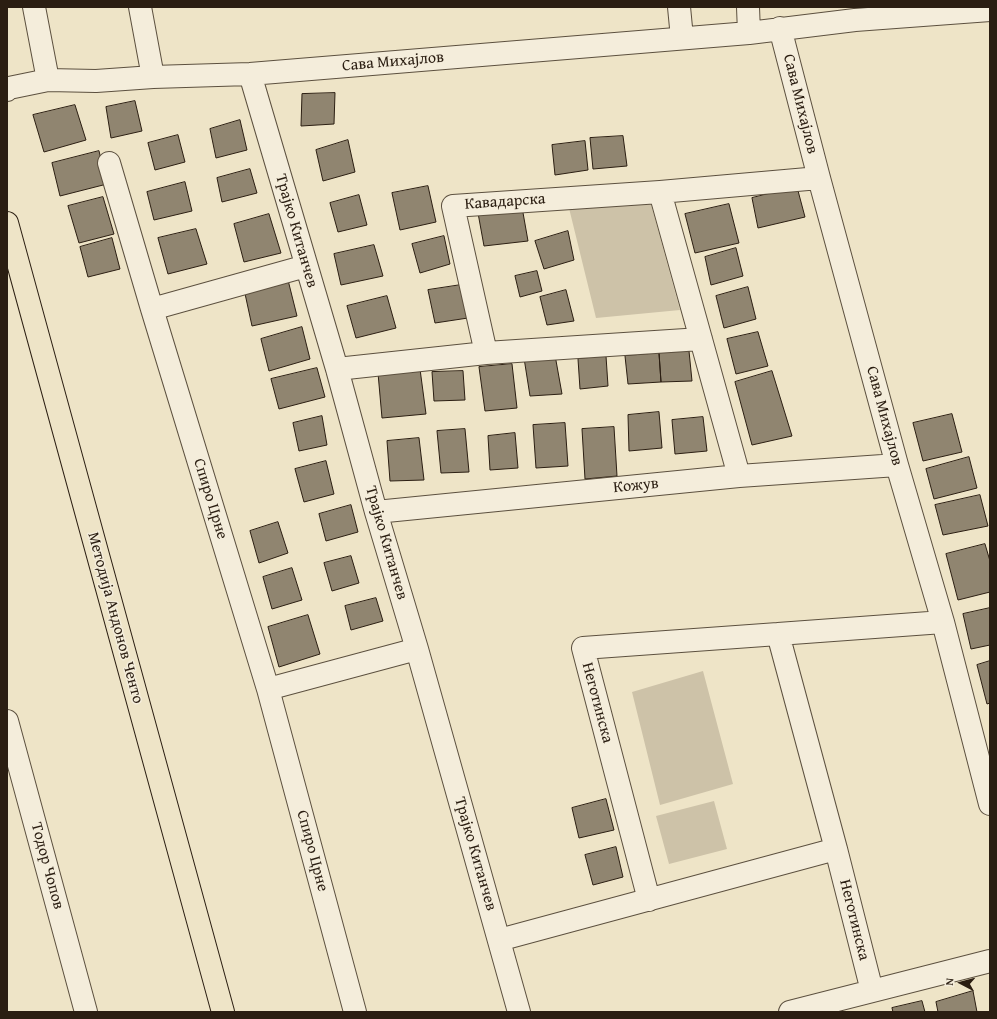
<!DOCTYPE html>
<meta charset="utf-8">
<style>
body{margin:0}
#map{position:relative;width:997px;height:1019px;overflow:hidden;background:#eee4c7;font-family:"Gentium Book Plus",serif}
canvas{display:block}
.frame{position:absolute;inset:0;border:8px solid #2b1e12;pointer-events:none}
.north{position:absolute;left:941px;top:963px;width:40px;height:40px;-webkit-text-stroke:3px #f4eddb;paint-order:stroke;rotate:276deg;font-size:11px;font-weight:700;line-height:16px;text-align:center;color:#2b1e12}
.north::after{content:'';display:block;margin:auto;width:14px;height:18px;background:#2b1e12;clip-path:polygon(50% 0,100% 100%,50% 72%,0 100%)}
</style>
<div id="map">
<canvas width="997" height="1019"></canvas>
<div class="frame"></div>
<div class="north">N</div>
</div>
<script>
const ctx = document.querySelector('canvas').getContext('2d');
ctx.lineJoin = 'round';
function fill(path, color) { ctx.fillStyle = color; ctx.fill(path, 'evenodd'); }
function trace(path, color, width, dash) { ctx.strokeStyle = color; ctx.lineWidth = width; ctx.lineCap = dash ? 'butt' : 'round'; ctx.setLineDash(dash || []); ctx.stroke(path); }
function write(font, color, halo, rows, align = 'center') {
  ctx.font = font + ' "Gentium Book Plus",serif'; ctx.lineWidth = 3; ctx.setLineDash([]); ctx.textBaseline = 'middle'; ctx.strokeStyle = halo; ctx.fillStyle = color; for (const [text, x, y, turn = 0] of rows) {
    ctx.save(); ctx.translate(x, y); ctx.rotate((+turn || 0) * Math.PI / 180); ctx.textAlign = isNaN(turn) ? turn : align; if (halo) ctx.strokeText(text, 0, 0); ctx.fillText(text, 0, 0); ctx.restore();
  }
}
fill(new Path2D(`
 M649 197 680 310 596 318 568 204Z
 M703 671 733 784 660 805 632 692Z
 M714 801 727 849 669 864 656 816Z`), '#cdc2a8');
const building = new Path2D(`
 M335 93 334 124 301 126 302 94Z
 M135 101 142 131 111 138 106 107Z
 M75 105 86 140 44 152 33 115Z
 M240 120 247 150 216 158 210 129Z
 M178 135 185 162 155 170 148 143Z
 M623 136 627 166 593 169 590 138Z
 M348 140 355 172 323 181 316 150Z
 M585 141 588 170 555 175 552 145Z
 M99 151 107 184 60 196 52 163Z
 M250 169 257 193 222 202 217 178Z
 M185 182 192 211 154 220 147 192Z
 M428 186 436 222 400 230 392 193Z
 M797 187 805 217 758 228 752 198Z
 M359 195 367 225 338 232 330 203Z
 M103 197 114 234 79 243 68 206Z
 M729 204 739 243 695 253 685 214Z
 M522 207 528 241 484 246 478 213Z
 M269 214 281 253 244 262 234 224Z
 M196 229 207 264 168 274 158 238Z
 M568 231 574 260 544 269 535 241Z
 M444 236 450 264 420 273 412 244Z
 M112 238 120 269 88 277 80 247Z
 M374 245 383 276 341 285 334 254Z
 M736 248 743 276 711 285 705 257Z
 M537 271 542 291 520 297 515 276Z
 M288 280 297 316 252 326 244 289Z
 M461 285 468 318 435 323 428 290Z
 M748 287 756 319 724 328 716 296Z
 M566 290 574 321 547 325 540 297Z
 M387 296 396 328 356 338 347 306Z
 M302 327 310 359 269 371 261 339Z
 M758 332 768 366 736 374 727 339Z
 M689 351 692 381 661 382 659 353Z
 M659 353 661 382 628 384 625 356Z
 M555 355 562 394 530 396 524 358Z
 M606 356 608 386 580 389 578 359Z
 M512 364 517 408 485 411 479 367Z
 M317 368 325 397 279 409 271 379Z
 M420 369 426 414 382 418 378 373Z
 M463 371 465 400 434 401 432 372Z
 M772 371 792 436 752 445 735 382Z
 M659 412 662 448 629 451 628 415Z
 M952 414 962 452 923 461 913 423Z
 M322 416 327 445 299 451 293 423Z
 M703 417 707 451 675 454 672 420Z
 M565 423 568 466 536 468 533 425Z
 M614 427 617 476 585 479 582 429Z
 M465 429 469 472 441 473 437 431Z
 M515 433 518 468 490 470 488 436Z
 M419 438 424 480 390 481 387 441Z
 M969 457 977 488 934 499 926 469Z
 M326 461 334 494 304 502 295 469Z
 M980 495 988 526 943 535 935 505Z
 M351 505 358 532 326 541 319 514Z
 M278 522 288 553 259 563 250 531Z
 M985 544 990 561V592L958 600 946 554Z
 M351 556 359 583 332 591 324 563Z
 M292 568 302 600 272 609 263 577Z
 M376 598 383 621 351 630 345 606Z
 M990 608V645L971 649 963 614Z
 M308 615 320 654 279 667 268 627Z
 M990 661V703L987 704 977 665Z
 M606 799 614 830 579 838 572 808Z
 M616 847 623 877 593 885 585 855Z
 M973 991 977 1012H938L936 1002Z
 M922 1001 925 1012H893L892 1008Z`);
fill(building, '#908570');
trace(building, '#2b1e12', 1);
const minor = new Path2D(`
 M34 7 48 80
 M140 7 153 77
 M679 7 682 38
 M748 7 749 33
 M780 28 819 178 897 465 943 622 990 804
 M250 74 337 369 376 512 417 649 519 1012
 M7 90 9 88 48 80 96 81 153 77 250 74 749 33 855 20 990 10
 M109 163 152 309 268 689 355 1012
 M660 192 739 476
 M152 309 306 266
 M486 353 453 206 660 192 819 178
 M337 369 486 353 701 339
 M376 512 739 476 897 465
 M268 689 417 649
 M7 721 86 1012
 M836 849 872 991
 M649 900 583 648 778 634
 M499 940 836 849 778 634 943 622
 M790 1012 990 961`);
const major = new Path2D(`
 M7 223 223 1012`);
trace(minor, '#5c503f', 24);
trace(major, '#2b1e12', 24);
trace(minor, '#f4eddb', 22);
trace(major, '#eee4c7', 22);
write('16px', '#2b1e12', '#f4eddb', [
 ["Сава Михајлов",393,62,-5],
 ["Сава Михајлов",800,104,76],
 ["Кавадарска",505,202,-4],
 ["Трајко Китанчев",296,231,74],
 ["Сава Михајлов",884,416,75],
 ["Кожув",636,486,-6],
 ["Спиро Црне",210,499,73],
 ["Трајко Китанчев",386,543,74],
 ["Методија Андонов Ченто",115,618,75],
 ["Неготинска",597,703,75],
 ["Спиро Црне",312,851,75],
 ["Трајко Китанчев",475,854,74],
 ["Тодор Чопов",47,866,75],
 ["Неготинска",854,920,76]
]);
</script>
